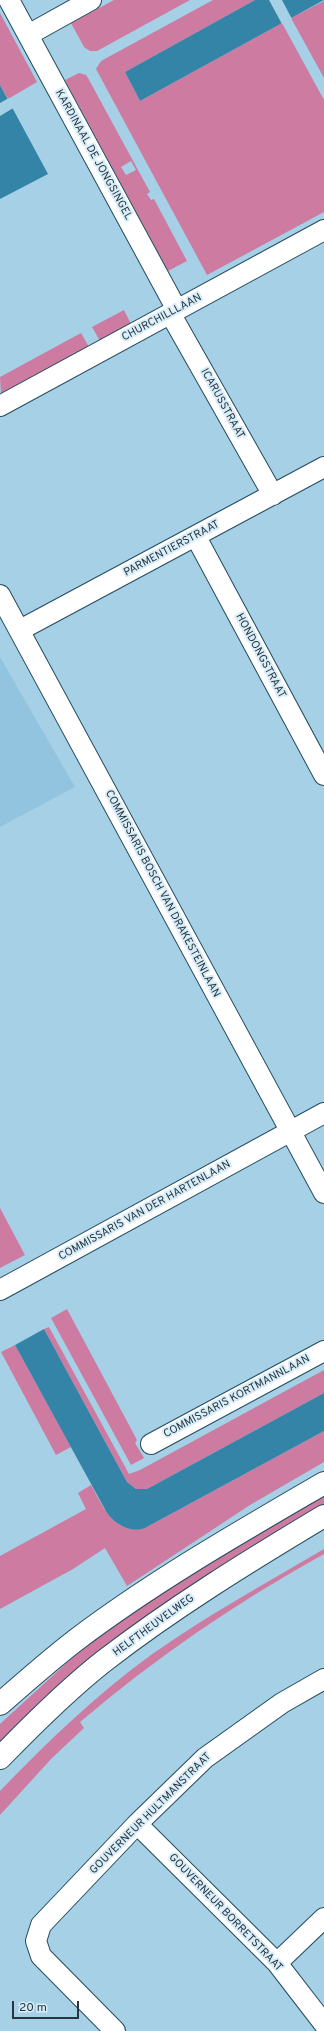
<!DOCTYPE html>
<style>
body{margin:0}
#map{position:relative;width:324px;height:2031px;overflow:hidden;background:#a5d0e6;font-family:Overpass,sans-serif}
canvas{display:block}
.scale{position:absolute;left:12px;top:2001px;width:67px;height:18px;box-sizing:border-box;border:2px solid #263740;border-top:0;padding-left:5px;font-size:12px;line-height:14px;white-space:nowrap;color:#263740;-webkit-text-stroke:3px #d8edf8;paint-order:stroke}
</style>
<div id="map">
<canvas width="324" height="2031"></canvas>
<div class="scale">20 m</div>
</div>
<script>
const ctx = document.querySelector('canvas').getContext('2d');
ctx.lineJoin = 'round';
function fill(path, color) { ctx.fillStyle = color; ctx.fill(path, 'evenodd'); }
function trace(path, color, width, dash) { ctx.strokeStyle = color; ctx.lineWidth = width; ctx.lineCap = dash ? 'butt' : 'round'; ctx.setLineDash(dash || []); ctx.stroke(path); }
function write(font, color, halo, rows, align = 'center') {
  ctx.font = font + ' Overpass,sans-serif'; ctx.lineWidth = 4; ctx.setLineDash([]); ctx.textBaseline = 'middle'; ctx.strokeStyle = halo; ctx.fillStyle = color; for (const [text, x, y, turn = 0] of rows) {
    ctx.save(); ctx.translate(x, y); ctx.rotate((+turn || 0) * Math.PI / 180); ctx.textAlign = isNaN(turn) ? turn : align; if (halo) ctx.strokeText(text, 0, 0); ctx.fillText(text, 0, 0); ctx.restore();
  }
}
fill(new Path2D(`
 M0 657 75 787 0 827Z`), '#93c4df');
fill(new Path2D(`
 M114 0H190L97 51H90L84 47 71 23Z
 M213 0H255L125 72 140 101 282 23 324 100V212L207 275 96 69 101 61Z
 M324 1V78L291 18Z
 M0 13 37 82 8 99 0 85Z
 M79 73 86 75 88 78 150 192 147 194 151 200 154 199 187 261 168 271 65 80ZM131 161 136 170 126 175 121 167Z
 M124 310 131 324 100 341 92 327Z
 M81 333 89 347 1 395 0 377Z
 M0 1208 25 1255 0 1268Z
 M67 1309 137 1440 135 1443 144 1458 131 1465 51 1318Z
 M49 1327 129 1474 140 1470 324 1370V1393L147 1489H136L127 1482 44 1329Z
 M15 1345 71 1447 56 1455 1 1352Z
 M324 1431V1462L250 1505 127 1586 105 1548 73 1569 0 1609V1556L86 1509 78 1493 91 1485C104 1508 114 1535 145 1528Z
 M324 1493V1507L30 1714 0 1741V1724L107 1626Z
 M324 1549V1554C237 1602 155 1658 80 1722L84 1728 52 1758 0 1815V1791C47 1742 96 1695 151 1655 206 1616 266 1583 324 1549Z`), '#ce7ba1');
fill(new Path2D(`
 M255 0H324L140 101 125 72Z
 M0 85 48 174 0 199Z
 M44 1329 127 1482 136 1489H147L324 1393V1431L145 1528C130 1533 116 1525 107 1513L15 1345Z`), '#3484a8');
fill(new Path2D(`
 M269 0H282L292 19 282 24Z
 M9 98 15 107 0 116V103Z`), '#a5d0e6');
const minor = new Path2D(`
 M9 0 177 310
 M28 35 91 0
 M170 313 273 495
 M0 406 324 230
 M196 537 324 775
 M0 595 324 1193
 M20 630 324 467
 M0 1290 324 1113
 M151 1444 324 1351
 M137 1824 277 1963 324 2024
 M277 1963 324 1918
 M115 2031 41 1956 36 1941 41 1925 137 1824 205 1758 282 1703 324 1679`);
const secondary = new Path2D(`
 M0 1704C25 1682 50 1660 76 1640 154 1581 240 1532 324 1483
 M0 1758C33 1724 67 1690 104 1661 174 1607 249 1561 324 1516`);
trace(minor, '#244b5e', 22);
trace(secondary, '#244b5e', 24);
trace(minor, '#fff', 20);
trace(secondary, '#fff', 22);
write('11px', '#263740', '#d8edf8', [
 ["KARDINAAL DE JONGSINGEL",93,155,61],
 ["CHURCHILLLAAN",162,318,-28],
 ["ICARUSSTRAAT",222,404,61],
 ["PARMENTIERSTRAAT",172,549,-28],
 ["HONDONGSTRAAT",260,656,62],
 ["COMMISSARIS BOSCH VAN DRAKESTEINLAAN",162,894,62],
 ["COMMISSARIS VAN DER HARTENLAAN",145,1211,-29],
 ["COMMISSARIS KORTMANNLAAN",237,1397,-28],
 ["HELFTHEUVELWEG",154,1626,-36],
 ["GOUVERNEUR HULTMANSTRAAT",151,1814,-45],
 ["GOUVERNEUR BORRETSTRAAT",225,1913,46]
]);
</script>
